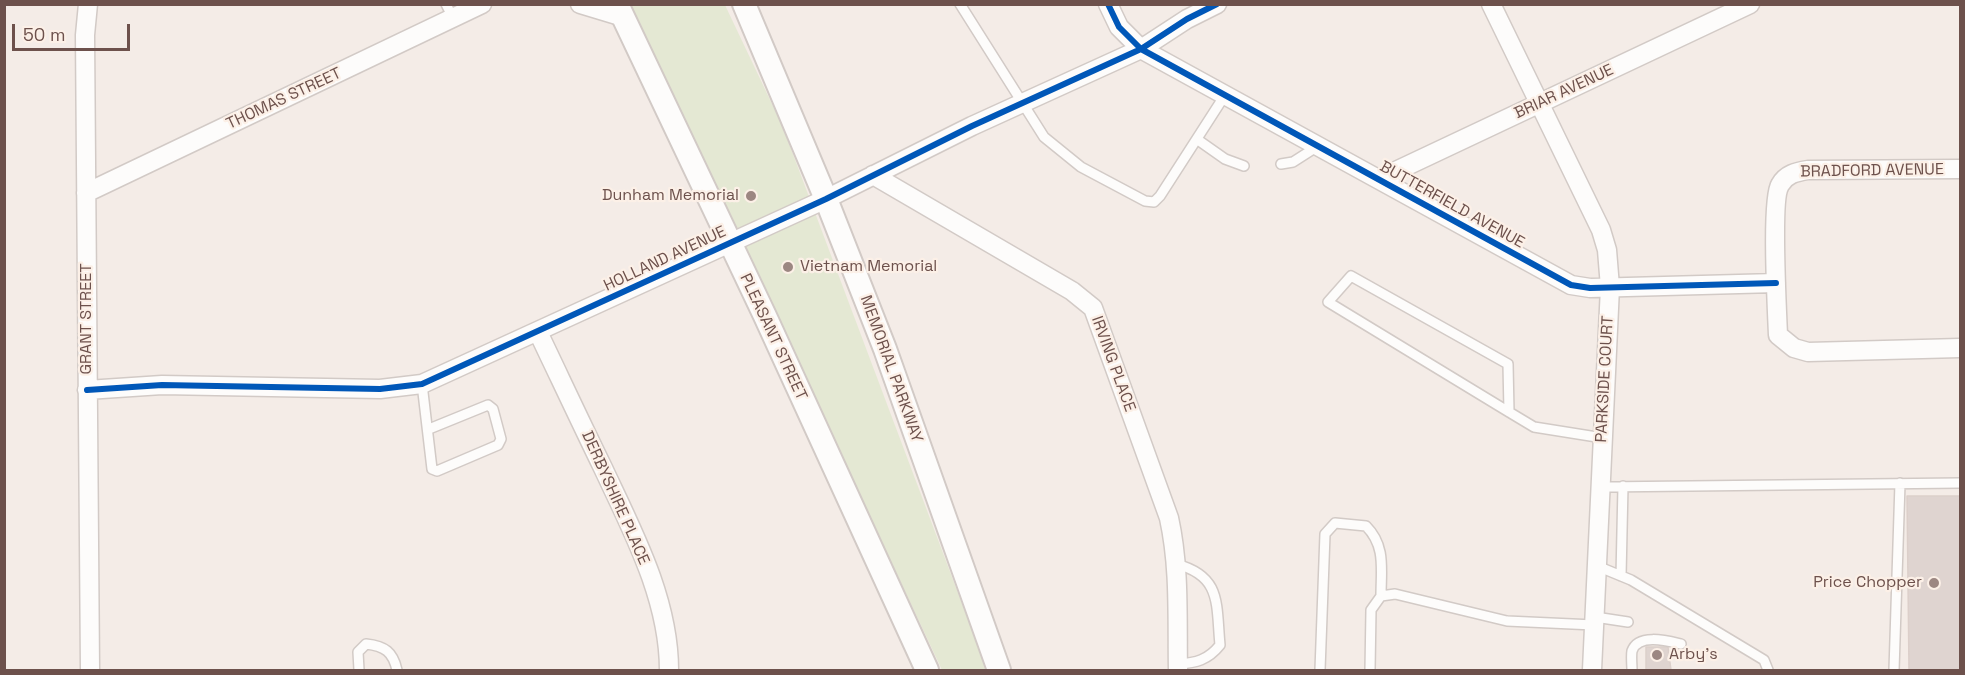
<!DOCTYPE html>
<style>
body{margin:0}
#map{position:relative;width:1965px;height:675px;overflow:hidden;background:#f4ece7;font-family:"Space Grotesk",sans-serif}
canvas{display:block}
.frame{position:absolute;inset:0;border:6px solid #6d514c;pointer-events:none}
.scale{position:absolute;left:12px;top:24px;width:118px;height:27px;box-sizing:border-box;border:3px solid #6d514c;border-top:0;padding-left:8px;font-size:18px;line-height:21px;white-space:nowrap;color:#6d514c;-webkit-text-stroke:4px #fcf0e7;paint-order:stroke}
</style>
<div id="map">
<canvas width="1965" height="675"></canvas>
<div class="frame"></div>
<div class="scale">50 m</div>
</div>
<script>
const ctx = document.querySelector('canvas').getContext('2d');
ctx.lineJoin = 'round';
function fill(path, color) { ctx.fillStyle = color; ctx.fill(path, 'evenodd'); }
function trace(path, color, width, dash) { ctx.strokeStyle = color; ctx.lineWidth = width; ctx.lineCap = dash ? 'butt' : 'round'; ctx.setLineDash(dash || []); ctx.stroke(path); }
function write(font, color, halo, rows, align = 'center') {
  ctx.font = font + ' "Space Grotesk",sans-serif'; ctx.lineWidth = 4.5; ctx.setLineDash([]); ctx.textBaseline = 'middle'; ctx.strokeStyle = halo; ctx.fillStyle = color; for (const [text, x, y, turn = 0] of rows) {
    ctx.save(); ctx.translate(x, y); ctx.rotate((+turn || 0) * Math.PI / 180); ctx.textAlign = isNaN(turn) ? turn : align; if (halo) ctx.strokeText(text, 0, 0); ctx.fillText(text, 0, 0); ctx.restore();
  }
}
fill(new Path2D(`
 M629 5H725L782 125 987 670H942Z`), '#e4e8d3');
const building = new Path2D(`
 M1907 496H1960V670H1909Z
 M1646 647H1668L1671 670H1646Z`);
fill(building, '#dfd4d0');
trace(building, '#dccfca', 1.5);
const service = new Path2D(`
 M446 4 453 18
 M960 4 1044 137 1081 167 1145 201 1154 202 1160 196 1225 95
 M1198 140 1225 159 1244 166
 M1281 164 1293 162 1318 146
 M422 384 432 469 437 471 498 445 501 439 493 409 488 405 429 429
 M1509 412 1508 364 1351 276 1328 302 1509 412 1534 427 1603 438
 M1601 487 1960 483
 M1176 564C1222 576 1216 604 1220 645 1208 660 1196 663 1178 664
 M1597 566 1631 580 1764 660 1768 670
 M1621 576 1623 486
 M1595 617 1628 622
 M359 670 358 652 366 644C385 646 393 652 397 670
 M1320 670 1325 534 1335 523 1366 526C1386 546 1381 569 1381 596
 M1370 670 1371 610 1381 596 1395 594 1507 621 1594 625
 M1632 670C1632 665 1631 656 1632 651 1638 633 1668 641 1681 644
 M1894 670 1900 483`);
const minor = new Path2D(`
 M88 4 85 35 90 670
 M580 4 623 17
 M1108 4 1119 27 1141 49 1571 285 1590 288 1776 283
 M1491 4 1601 230 1607 250 1610 287 1592 670
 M1960 169 1808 170C1796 172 1786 174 1780 185 1771 199 1777 311 1778 335L1794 348 1808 352 1960 348
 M873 175 1072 291 1093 308 1169 518C1180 568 1177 619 1178 670
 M1379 179 1750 4
 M86 193 482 4
 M538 332C560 378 581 423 603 468 633 532 669 599 669 670
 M87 390 162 385 380 389 422 384 826 199 972 126 1141 49 1187 19 1217 4`);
const tertiary = new Path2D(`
 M617 4 765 316 927 670
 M744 4 826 199 885 349 999 670`);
trace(service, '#d2cac6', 12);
trace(minor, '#d2cac6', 21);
trace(tertiary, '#d2cac6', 26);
trace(service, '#fdfcfb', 9);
trace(minor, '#fdfcfb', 18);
trace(tertiary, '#fdfcfb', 22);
trace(new Path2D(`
 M1108 4 1119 27 1141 49 1571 285 1590 288 1776 283
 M87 390 162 385 380 389 422 384 826 199 972 126 1141 49 1187 19 1217 4`), '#0057b8', 6);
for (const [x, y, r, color] of [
 [751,196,6,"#9c8782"],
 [788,267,6,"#9c8782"],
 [1934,583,6,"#9c8782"],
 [1657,655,6,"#9c8782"]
]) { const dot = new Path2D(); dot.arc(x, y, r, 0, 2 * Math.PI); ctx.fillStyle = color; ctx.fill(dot); trace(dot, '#fcf0e7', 2); }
write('16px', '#6d514c', '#fcf0e7', [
 ["BRIAR AVENUE",1564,92,-25],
 ["THOMAS STREET",284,99,-25],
 ["BRADFORD AVENUE",1872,171,-1],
 ["BUTTERFIELD AVENUE",1452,205,29],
 ["HOLLAND AVENUE",665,259,-25],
 ["GRANT STREET",87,319,-90],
 ["PLEASANT STREET",773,337,65],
 ["IRVING PLACE",1113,364,70],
 ["MEMORIAL PARKWAY",891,369,70],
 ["PARKSIDE COURT",1605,379,-87],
 ["DERBYSHIRE PLACE",615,498,66]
]);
write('16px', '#6d514c', '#fcf0e7', [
 ["Dunham Memorial",739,196],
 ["Vietnam Memorial",800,267,"left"],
 ["Price Chopper",1922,583],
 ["Arby's",1669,655,"left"]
], 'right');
</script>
